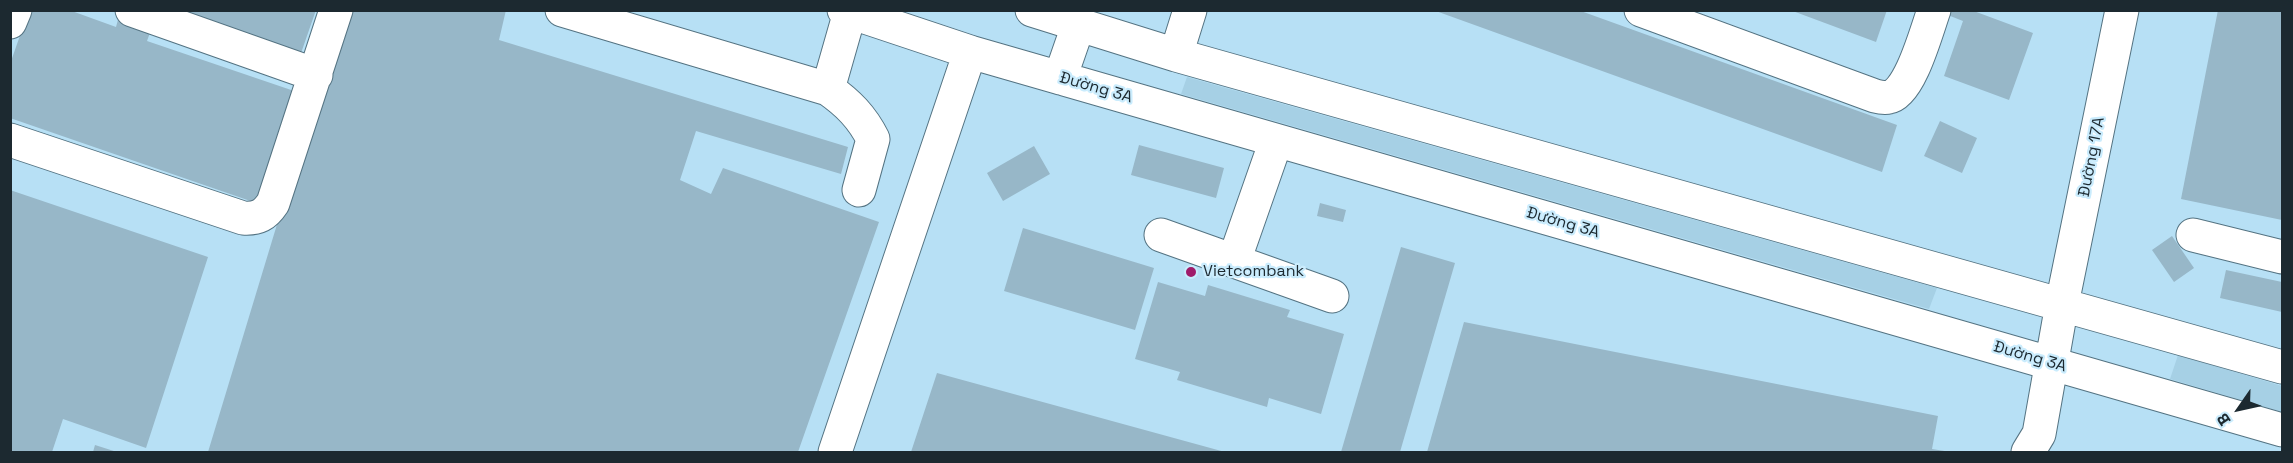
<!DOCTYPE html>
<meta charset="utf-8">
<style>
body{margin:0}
#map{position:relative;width:2293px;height:463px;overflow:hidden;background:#caecfd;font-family:"Space Grotesk",sans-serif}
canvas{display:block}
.frame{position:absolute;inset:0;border:12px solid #1c2930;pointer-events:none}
.north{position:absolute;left:2209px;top:379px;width:60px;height:60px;-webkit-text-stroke:4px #caecfd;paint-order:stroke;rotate:236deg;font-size:16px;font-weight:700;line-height:24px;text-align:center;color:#1c2930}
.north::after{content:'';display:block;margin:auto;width:21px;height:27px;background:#1c2930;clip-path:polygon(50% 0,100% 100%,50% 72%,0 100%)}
</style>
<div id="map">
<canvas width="2293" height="463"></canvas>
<div class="frame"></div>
<div class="north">B</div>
</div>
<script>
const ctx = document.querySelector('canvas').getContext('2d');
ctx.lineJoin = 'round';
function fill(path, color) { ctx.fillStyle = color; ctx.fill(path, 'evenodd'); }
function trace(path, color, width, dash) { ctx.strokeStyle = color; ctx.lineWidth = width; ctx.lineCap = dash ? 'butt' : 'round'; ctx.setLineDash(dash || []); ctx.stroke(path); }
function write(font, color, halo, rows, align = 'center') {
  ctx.font = font + ' "Space Grotesk",sans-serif'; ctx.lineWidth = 4.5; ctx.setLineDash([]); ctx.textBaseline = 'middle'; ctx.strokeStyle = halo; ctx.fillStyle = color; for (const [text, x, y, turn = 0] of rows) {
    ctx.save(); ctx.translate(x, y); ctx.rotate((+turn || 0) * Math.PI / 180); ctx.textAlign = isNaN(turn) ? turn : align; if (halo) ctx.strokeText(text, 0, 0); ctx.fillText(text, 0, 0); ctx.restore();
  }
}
fill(new Path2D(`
 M10 11H2282V452H11Z`), '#b7e0f5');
fill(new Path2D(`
 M1187 77 1937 288 1929 309 1181 94Z
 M2178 355 2282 386V412L2170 379Z`), '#a6d0e5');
fill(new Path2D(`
 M29 10H69L116 27 119 16 152 27 147 41 300 93 262 205 10 118V64Z
 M172 10H316L300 56Z
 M342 10H506L499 40 848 147 841 174 696 131 680 180 711 194 723 168 879 222 798 452H208Z
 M1433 10H1578L1897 125 1882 172Z
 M1790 10H1887L1876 42Z
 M1935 10H1971L2033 33 2009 100 1944 76 1963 21Z
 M2218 10H2282V220L2181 199Z
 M1940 121 1977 138 1962 173 1924 156Z
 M1139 145 1224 168 1216 198 1131 175Z
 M1034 146 1050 174 1003 201 987 173Z
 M10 190 208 257 146 448 63 419 52 452H10Z
 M1320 203 1346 210 1343 222 1317 216Z
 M1023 228 1154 268 1135 330 1004 291Z
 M2172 236 2194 268 2174 282 2152 250Z
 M1401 247 1455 263 1400 452H1341Z
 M2226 270 2282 282V312L2220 298Z
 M1158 282 1205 296 1208 285 1290 310 1287 317 1344 334 1321 414 1269 398 1267 407 1177 380 1180 372 1135 359Z
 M1464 322 1938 416 1932 449 1951 452H1427Z
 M937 373 1225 452H911Z
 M95 445 117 452H93Z`), '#97b7c8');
const minor = new Path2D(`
 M132 10 316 75
 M562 10 828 89C848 103 862 117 873 139L859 190
 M844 10 970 52 2282 430
 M1032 10 1176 55 2282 367
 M1641 10 1875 96C1879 97 1885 98 1889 97 1910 94 1927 29 1934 10
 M10 22 15 10
 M1176 55 1190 10
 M1060 78 1078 26
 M828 89 850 12
 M10 140 243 218C258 219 265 215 273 203L336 10
 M1161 235 1332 296
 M2193 235 2282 257
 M1234 261 1276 141
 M835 452 970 52
 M2028 452 2039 434 2062 304 2122 10`);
trace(minor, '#547382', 35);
trace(minor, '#fff', 33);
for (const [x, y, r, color] of [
 [1191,272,6,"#9f1b6a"]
]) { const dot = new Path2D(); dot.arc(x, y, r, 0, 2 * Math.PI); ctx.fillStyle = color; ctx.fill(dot); trace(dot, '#caecfd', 2); }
write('16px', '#1c2930', '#caecfd', [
 ["Đường 3A",1096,88,16],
 ["Đường 17A",2092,157,-79],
 ["Đường 3A",1563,223,16],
 ["Đường 3A",2030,357,16]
]);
write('16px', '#1c2930', '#caecfd', [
 ["Vietcombank",1203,272]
], 'left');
</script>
